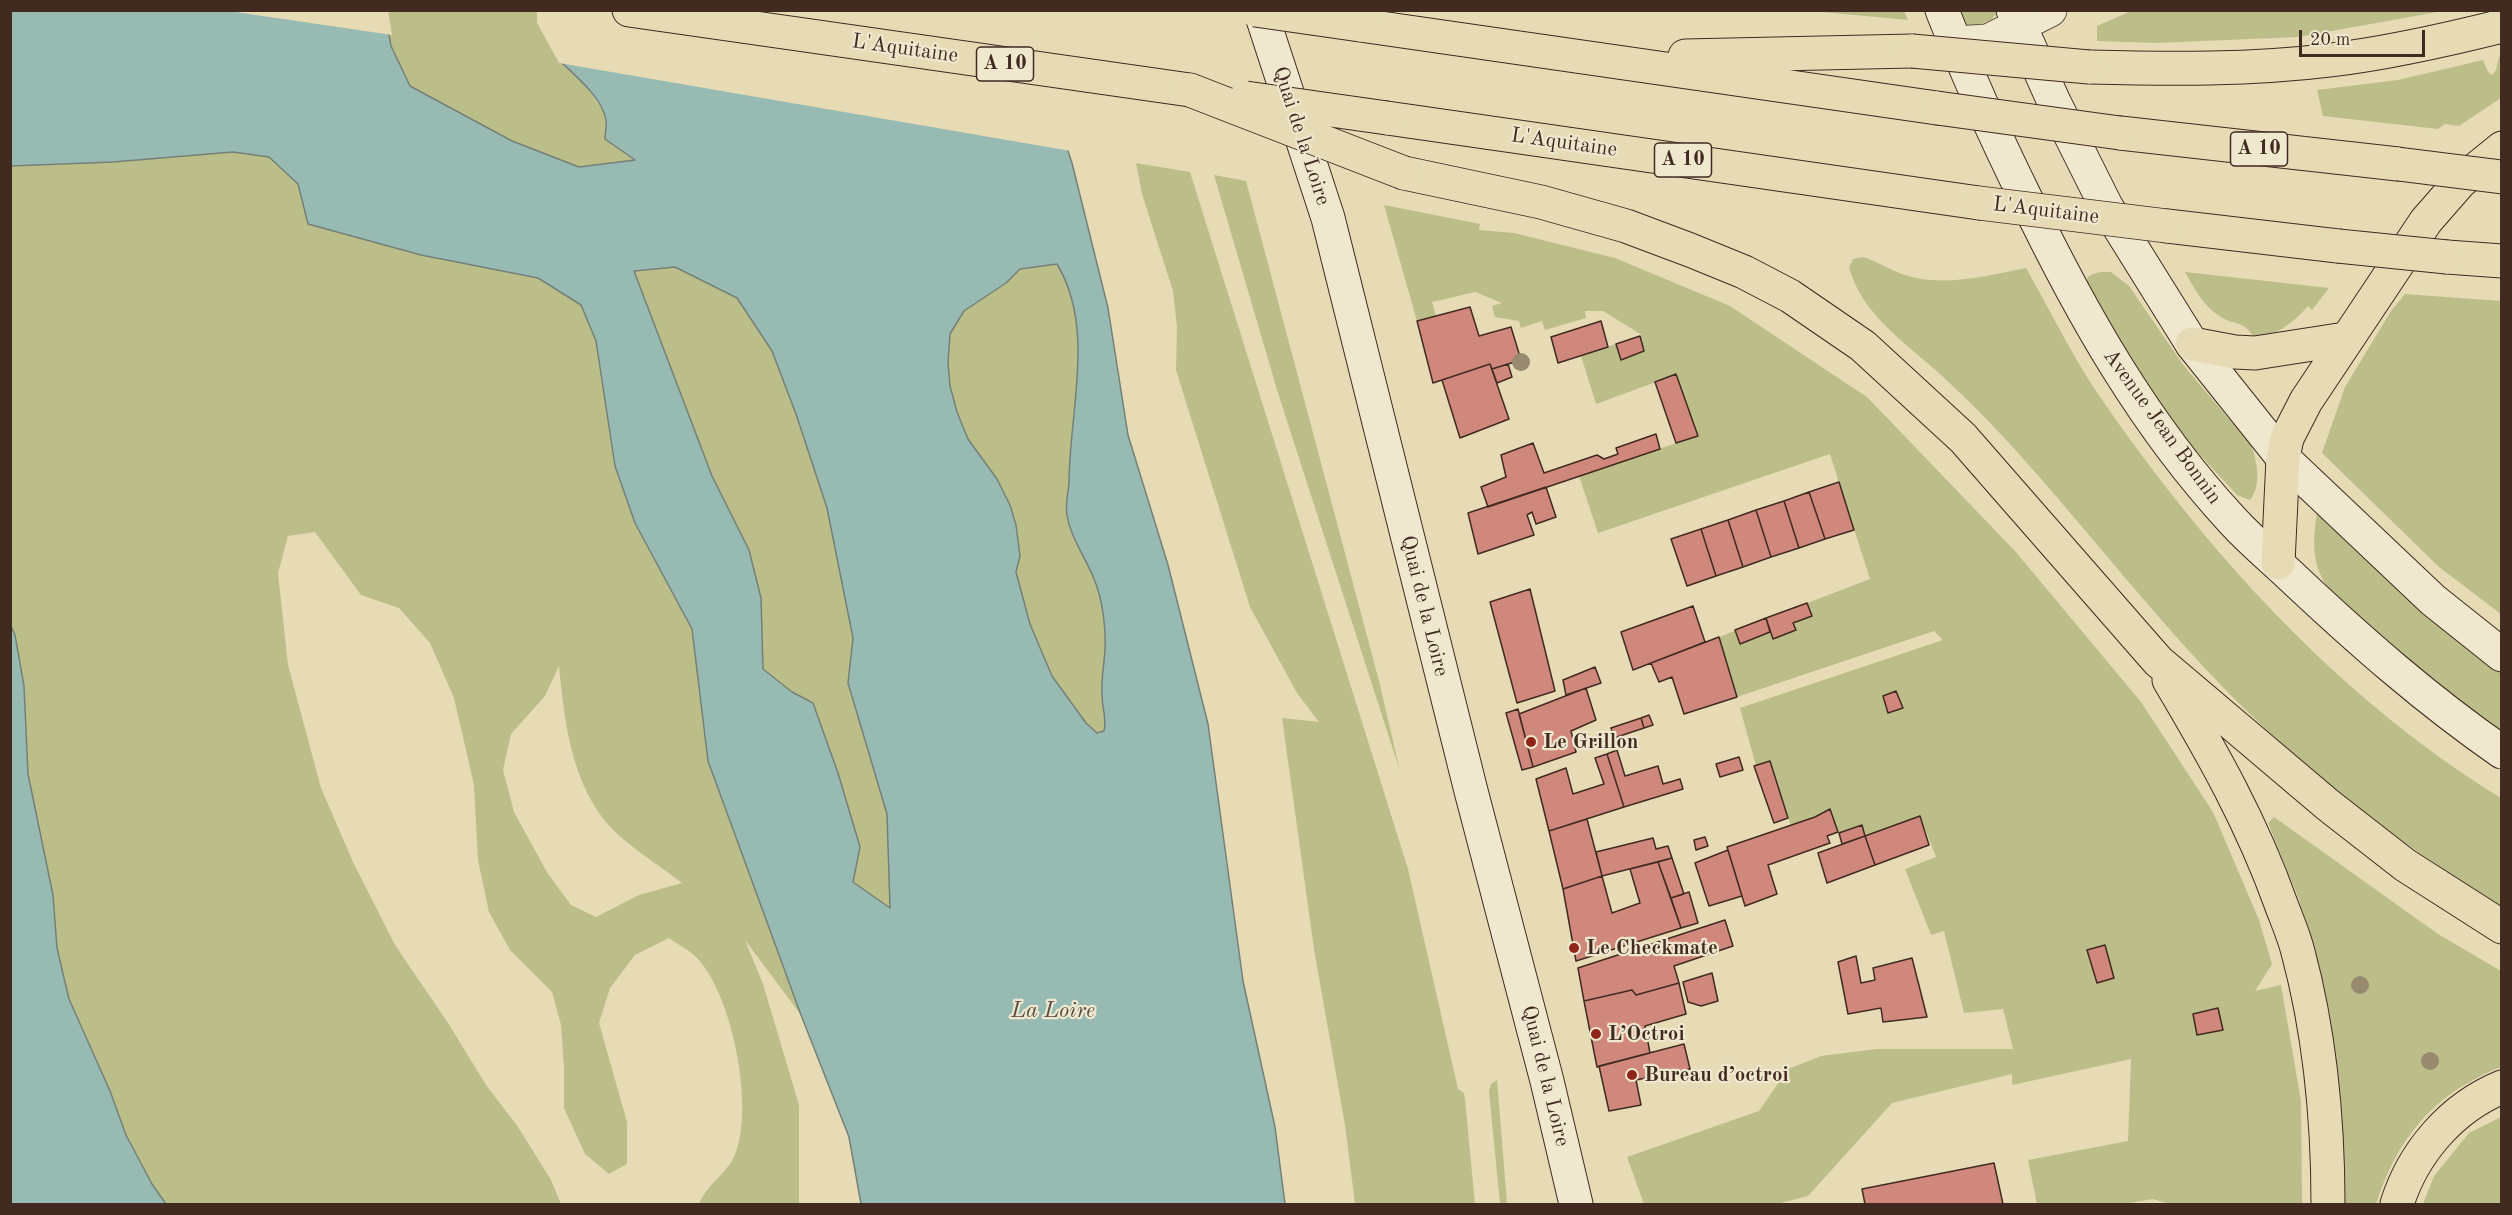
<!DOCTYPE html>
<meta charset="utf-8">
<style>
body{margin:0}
#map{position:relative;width:2512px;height:1215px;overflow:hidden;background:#e6dbb5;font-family:"Old Standard TT",serif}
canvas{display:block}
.frame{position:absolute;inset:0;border:12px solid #412a20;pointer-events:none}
.scale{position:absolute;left:2299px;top:30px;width:126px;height:27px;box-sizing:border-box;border:3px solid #412a20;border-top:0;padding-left:8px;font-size:18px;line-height:21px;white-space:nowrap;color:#412a20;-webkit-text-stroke:4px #efe8cf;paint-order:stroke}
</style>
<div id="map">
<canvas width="2512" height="1215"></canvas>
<div class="frame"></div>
<div class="scale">20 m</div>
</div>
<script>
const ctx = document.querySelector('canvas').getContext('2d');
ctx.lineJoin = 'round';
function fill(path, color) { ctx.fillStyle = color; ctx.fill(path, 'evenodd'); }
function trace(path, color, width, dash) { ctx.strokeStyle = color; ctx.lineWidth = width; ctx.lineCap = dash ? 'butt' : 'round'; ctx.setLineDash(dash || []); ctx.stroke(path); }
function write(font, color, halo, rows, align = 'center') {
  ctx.font = font + ' "Old Standard TT",serif'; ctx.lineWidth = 4.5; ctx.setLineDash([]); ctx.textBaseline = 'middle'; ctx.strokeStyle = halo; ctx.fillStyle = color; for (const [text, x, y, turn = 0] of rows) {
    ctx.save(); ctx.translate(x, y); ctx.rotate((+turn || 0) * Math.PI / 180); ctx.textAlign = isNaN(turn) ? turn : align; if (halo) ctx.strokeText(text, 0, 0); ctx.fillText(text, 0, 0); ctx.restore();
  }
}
fill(new Path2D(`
 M385 11H540L562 63 585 85 603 111 606 121 605 139 636 161 579 167 512 141 410 86 391 46Z
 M1812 11H1904L1908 20Z
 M1952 11H1998L1992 19 1973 27 1963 24Z
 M2131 11V10L2443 11 2298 37 2155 43 2097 41V26Z
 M2501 56V98L2459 126 2445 124 2438 129 2323 116 2317 90 2398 80 2483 60 2488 72 2492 75 2496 70 2499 57Z
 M233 152 269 157 298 184 308 224 421 255 538 278 581 305 596 341 615 466 635 523 692 629 708 761 801 1015 745 940 763 984 799 1105V1204H699C708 1183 726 1174 734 1157 756 1111 732 991 695 956 688 949 677 944 669 938L635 955 610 988 599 1023 627 1122V1164L609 1174 585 1154 564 1108V1067L561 1025 552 992 510 950 489 912 478 860 474 785 454 698 430 643 399 608 361 595 315 532 288 536 278 573 288 665 321 788 353 862 395 945 450 1026 486 1085 518 1127 551 1180 561 1204H166L152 1184 126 1135 110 1091 69 999 57 948 53 895 28 774 24 686 15 635 10 623V166L113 162ZM559 666C565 727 573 797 623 839 642 855 663 868 682 883L639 895 596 917 571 905 548 874 514 812 503 770 511 734 545 696Z
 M1136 163 1190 172 1408 869 1458 1089 1464 1093 1465 1099 1475 1204H1355L1345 1125 1314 949 1282 718 1319 722 1297 693 1250 607 1176 370 1177 327 1173 291 1142 194Z
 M1214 175 1246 181 1379 681 1400 771 1278 393Z
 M1384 205 1480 224 1479 230 1514 233 1615 258 1730 306 1867 397 2015 551 2141 702 2213 812 2259 920 2272 964 2255 991 2281 985 2301 1101 2302 1204H2169L2153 1199 2123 1204H2037L2028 1160 2128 1141 2131 1059 2012 1085V1074L1892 1103 1808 1196 1777 1204H1644L1627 1157 1759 1111 1788 1069 1821 1056 1877 1049H2013L2003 1009 1964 1013 1944 931 1931 935 1905 869 1936 857 1920 816 1865 836 1862 826 1839 833 1829 809 1815 817 1791 826 1770 762 1756 766 1740 708 1943 640 1934 631 1737 697 1719 637 1870 579 1830 454 1598 533 1579 476 1697 436 1675 375 1596 404 1581 356 1616 344 1621 359 1644 351 1640 336 1642 335 1603 311H1585L1586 318 1545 330 1542 321 1521 328 1519 321 1495 317 1492 306 1502 303 1475 292 1432 302 1436 316 1417 321Z
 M1864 257C1877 262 1889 269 1902 274 1941 288 1986 276 2026 268 2050 310 2071 354 2098 394 2205 550 2339 699 2501 798V906C2412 852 2328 789 2252 716 2164 631 2091 533 2009 443 1987 419 1964 396 1940 374 1906 343 1861 314 1849 267L1853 259Z
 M1057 264C1096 330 1069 412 1069 483 1068 494 1066 505 1067 515 1071 540 1089 562 1097 586 1103 605 1106 630 1105 650 1104 665 1101 680 1102 695 1102 708 1107 718 1104 731L1097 734 1086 723 1052 676 1030 624 1016 572 1020 556 1016 525 1010 505 997 479 968 439 957 412 950 386 948 363 950 334 964 311 1006 283 1020 269Z
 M675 267 737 298 772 351 796 414 827 508 853 638 848 683 887 814 890 908 853 882 860 847 813 703 792 692 763 669 761 598 749 550 712 476 634 271Z
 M2102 272H2111L2129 286 2184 366 2251 445C2257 460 2262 485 2250 500L2237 495 2175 428 2085 290C2086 276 2089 274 2102 272Z
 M2185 272 2329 288 2312 310 2308 306C2293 323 2276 336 2254 338 2244 319 2232 326 2218 315 2203 305 2194 288 2185 272Z
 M2405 294 2501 301V614L2439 567 2322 453 2345 387 2391 311Z
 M2317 513 2501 667V730C2439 687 2381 639 2327 586 2311 563 2313 539 2317 513Z
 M2274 817 2438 934 2501 971V1067C2435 1093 2398 1136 2376 1204H2342L2323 989 2299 899 2268 823Z
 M1497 1080 1507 1204H1500L1489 1091 1491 1084Z
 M2501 1117V1204H2423L2434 1176 2469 1133Z`), '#bbbe89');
const water = new Path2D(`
 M11 11H385L391 46 410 86 512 141 579 167 635 160 605 139C605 132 607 126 606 120 603 99 576 76 562 63L1021 11 1072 163 1108 308 1128 435 1168 565 1208 724 1243 981 1275 1127 1285 1204H861L849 1137 801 1015 708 761 692 629 635 523 615 466 596 341 581 305 538 278 421 255 308 224 298 184 269 157 233 152 113 162 11 166ZM1057 264C1096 329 1069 412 1069 483 1068 494 1065 505 1067 515 1071 540 1089 562 1097 587 1103 605 1106 630 1105 650 1104 665 1101 680 1102 695 1102 708 1107 718 1104 731L1097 733 1086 723 1052 676 1030 624 1016 572 1020 556 1016 525 1010 505 997 479 968 439 957 412 950 386 948 363 950 334 964 311 1006 283 1020 269ZM675 267 737 298 772 351 796 414 827 508 853 638 848 683 887 814 890 908 853 882 860 847 838 773 813 703 792 692 763 669 761 598 749 550 712 476 634 271Z
 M10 624 15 635 24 686 28 774 53 895 57 948 69 999 110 1091 126 1135 152 1184 166 1204H11Z`);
fill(water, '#97bab2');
trace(water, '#758078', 1.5);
fill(new Path2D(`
 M388 10 392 35 229 11V10Z
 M537 10H1024L1071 151 559 63 537 23Z`), '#e6dbb5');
const building = new Path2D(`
 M1470 307 1479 336 1511 327 1521 360 1492 369 1490 364 1433 383 1417 321Z
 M1601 321 1608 347 1558 363 1551 337Z
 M1640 336 1644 351 1621 360 1616 344Z
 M1490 364 1509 419 1460 438 1442 380Z
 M1508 364 1512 377 1497 383 1492 369Z
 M1676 374 1698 436 1676 443 1655 382Z
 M1656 434 1660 449 1488 507 1481 487 1506 477 1501 455 1533 443 1544 473 1597 455 1604 459 1618 454 1616 448Z
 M1839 482 1854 530 1825 539 1809 492Z
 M1546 487 1556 517 1536 524 1532 512 1527 515 1534 535 1478 554 1468 513Z
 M1809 492 1825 539 1799 548 1784 501Z
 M1784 501 1799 548 1771 557 1756 510Z
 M1756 510 1771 557 1743 567 1728 520Z
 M1728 520 1743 567 1716 576 1701 529Z
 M1701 529 1716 576 1687 586 1671 539Z
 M1530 589 1555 691 1517 703 1490 602Z
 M1807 603 1812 616 1793 623 1796 630 1773 639 1766 618Z
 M1693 606 1705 642 1633 670 1621 632Z
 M1766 618 1770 632 1740 644 1735 630Z
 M1719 637 1737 697 1684 714 1672 677 1659 682 1651 663Z
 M1595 667 1601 683 1566 695 1563 680Z
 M1586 688 1596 720 1571 731 1576 752 1533 767 1519 714Z
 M1896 691 1903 708 1888 713 1883 696Z
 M1518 709 1533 767 1522 770 1506 713Z
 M1649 715 1653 725 1644 728 1641 718Z
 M1641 718 1644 728 1614 738 1611 728Z
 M1601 735 1603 742 1592 746 1589 739Z
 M1617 750 1625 776 1658 766 1663 784 1680 779 1683 789 1624 807 1607 754Z
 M1607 754 1624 807 1549 831 1536 779 1566 768 1573 794 1604 784 1595 758Z
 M1739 757 1743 770 1720 777 1716 764Z
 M1770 761 1788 818 1774 823 1754 766Z
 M1830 809 1838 832 1827 836 1830 843 1768 865 1777 894 1745 906 1727 847 1815 817Z
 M1920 816 1929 845 1875 865 1865 836Z
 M1587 819 1602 876 1563 889 1549 831Z
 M1862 825 1865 836 1842 844 1839 833Z
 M1865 836 1875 865 1827 883 1818 853Z
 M1705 837 1708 846 1696 850 1694 840Z
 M1653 838 1656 849 1668 846 1672 858 1602 876 1596 852Z
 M1728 850 1742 896 1709 906 1695 863Z
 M1672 858 1684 894 1671 898 1658 862Z
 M1658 862 1681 928 1576 961 1563 889 1602 876 1612 913 1640 903 1630 869Z
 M1689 892 1698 923 1681 928 1671 898Z
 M1725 920 1733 946 1674 966 1679 983 1636 995 1632 990 1584 1001 1578 968Z
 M2105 945 2114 978 2097 983 2087 950Z
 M1856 956 1861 983 1875 980 1873 968 1912 958 1927 1017 1883 1022 1881 1008 1848 1014 1838 962Z
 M1712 973 1718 1001 1701 1006 1688 1002 1683 982Z
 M1679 983 1686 1014 1645 1026 1650 1053 1597 1067 1584 1001 1632 990 1636 995Z
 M2218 1008 2223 1030 2197 1035 2193 1014Z
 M1684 1044 1690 1069 1636 1080 1641 1105 1609 1111 1599 1066Z
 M1994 1163 2003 1204H1865L1862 1189Z`);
fill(building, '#d1887c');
trace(building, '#412a20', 1.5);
const street = new Path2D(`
 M1955 43 1988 41 2050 10`);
const secondary = new Path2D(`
 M1260 10 1328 218 1471 791 1547 1081 1576 1204
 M1942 10C1967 74 1995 136 2025 197 2081 313 2144 425 2232 520 2251 541 2273 559 2294 579 2360 641 2427 700 2502 752
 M2013 10 2054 102 2106 206 2192 344 2283 458 2433 600 2502 655`);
const primary = new Path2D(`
 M2397 1204C2413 1153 2451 1108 2502 1087`);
const highway = new Path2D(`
 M629 10 1190 90
 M1360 25 1937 108
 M1685 56 1912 51
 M2089 67C2169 69 2251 70 2331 60 2388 53 2446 40 2502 26
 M1387 118 1979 203
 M2120 133 2398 164
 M1404 173 1541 202 1626 226 1690 250 1744 272 1790 296 1863 346 1963 438 2158 661 2328 805 2405 865 2502 927
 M2167 226 2338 246
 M2447 257 2502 261
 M2192 344 2235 352 2255 353 2345 339
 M2278 563 2283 458 2287 438 2306 401 2426 221 2460 182 2502 148
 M2169 680C2213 754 2252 823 2281 904 2287 920 2294 936 2298 952 2320 1034 2328 1119 2328 1204`);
trace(street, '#6a5645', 35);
trace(secondary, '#412a20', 35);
trace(primary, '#412a20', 35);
trace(highway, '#412a20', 35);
trace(street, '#efe8cf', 33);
trace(secondary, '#efe8cf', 33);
trace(primary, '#e6dbb5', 33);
trace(highway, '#e6dbb5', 33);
const highwayBridge = new Path2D(`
 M1255 10 1360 25
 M1912 51 2089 67
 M1190 90 1404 173
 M1246 98 1387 118
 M1937 108 2120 133
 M2398 164 2502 177
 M1979 203 2167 226
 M2338 246 2447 257`);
trace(highwayBridge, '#412a20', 35, []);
trace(highwayBridge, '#e6dbb5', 33);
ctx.fillStyle = '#988a6f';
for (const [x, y] of [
 [1521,362],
 [2360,985],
 [2430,1061]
]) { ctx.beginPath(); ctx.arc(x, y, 9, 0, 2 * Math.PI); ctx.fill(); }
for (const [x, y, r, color] of [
 [1531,742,6,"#8f2418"],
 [1574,948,6,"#8f2418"],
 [1596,1034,6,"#8f2418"],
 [1632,1075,6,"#8f2418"]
]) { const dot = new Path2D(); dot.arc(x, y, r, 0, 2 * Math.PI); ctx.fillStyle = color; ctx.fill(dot); trace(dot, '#efe8cf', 2); }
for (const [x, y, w] of [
 [1005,64,57],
 [2259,149,57],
 [1683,160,57]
]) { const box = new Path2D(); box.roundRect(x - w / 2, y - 17, w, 34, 4.5); ctx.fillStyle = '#efe8cf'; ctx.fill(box); trace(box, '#412a20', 1.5); }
write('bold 20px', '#412a20', null, [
 ["A 10",1005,64],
 ["A 10",2259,149],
 ["A 10",1683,160]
]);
write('21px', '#412a20', '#efe8cf', [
 ["L'Aquitaine",905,49,8],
 ["Quai de la Loire",1301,136,72],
 ["L'Aquitaine",1564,143,8],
 ["L'Aquitaine",2046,211,7],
 ["Avenue Jean Bonnin",2162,427,54],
 ["Quai de la Loire",1424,606,76],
 ["Quai de la Loire",1545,1076,76]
]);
write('bold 21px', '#412a20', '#efe8cf', [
 ["Le Grillon",1543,742],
 ["Le Checkmate",1586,948],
 ["L’Octroi",1608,1034],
 ["Bureau d’octroi",1644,1075]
], 'left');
write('italic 22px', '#564e44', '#efe8cf', [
 ["La Loire",1053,1011]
]);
</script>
